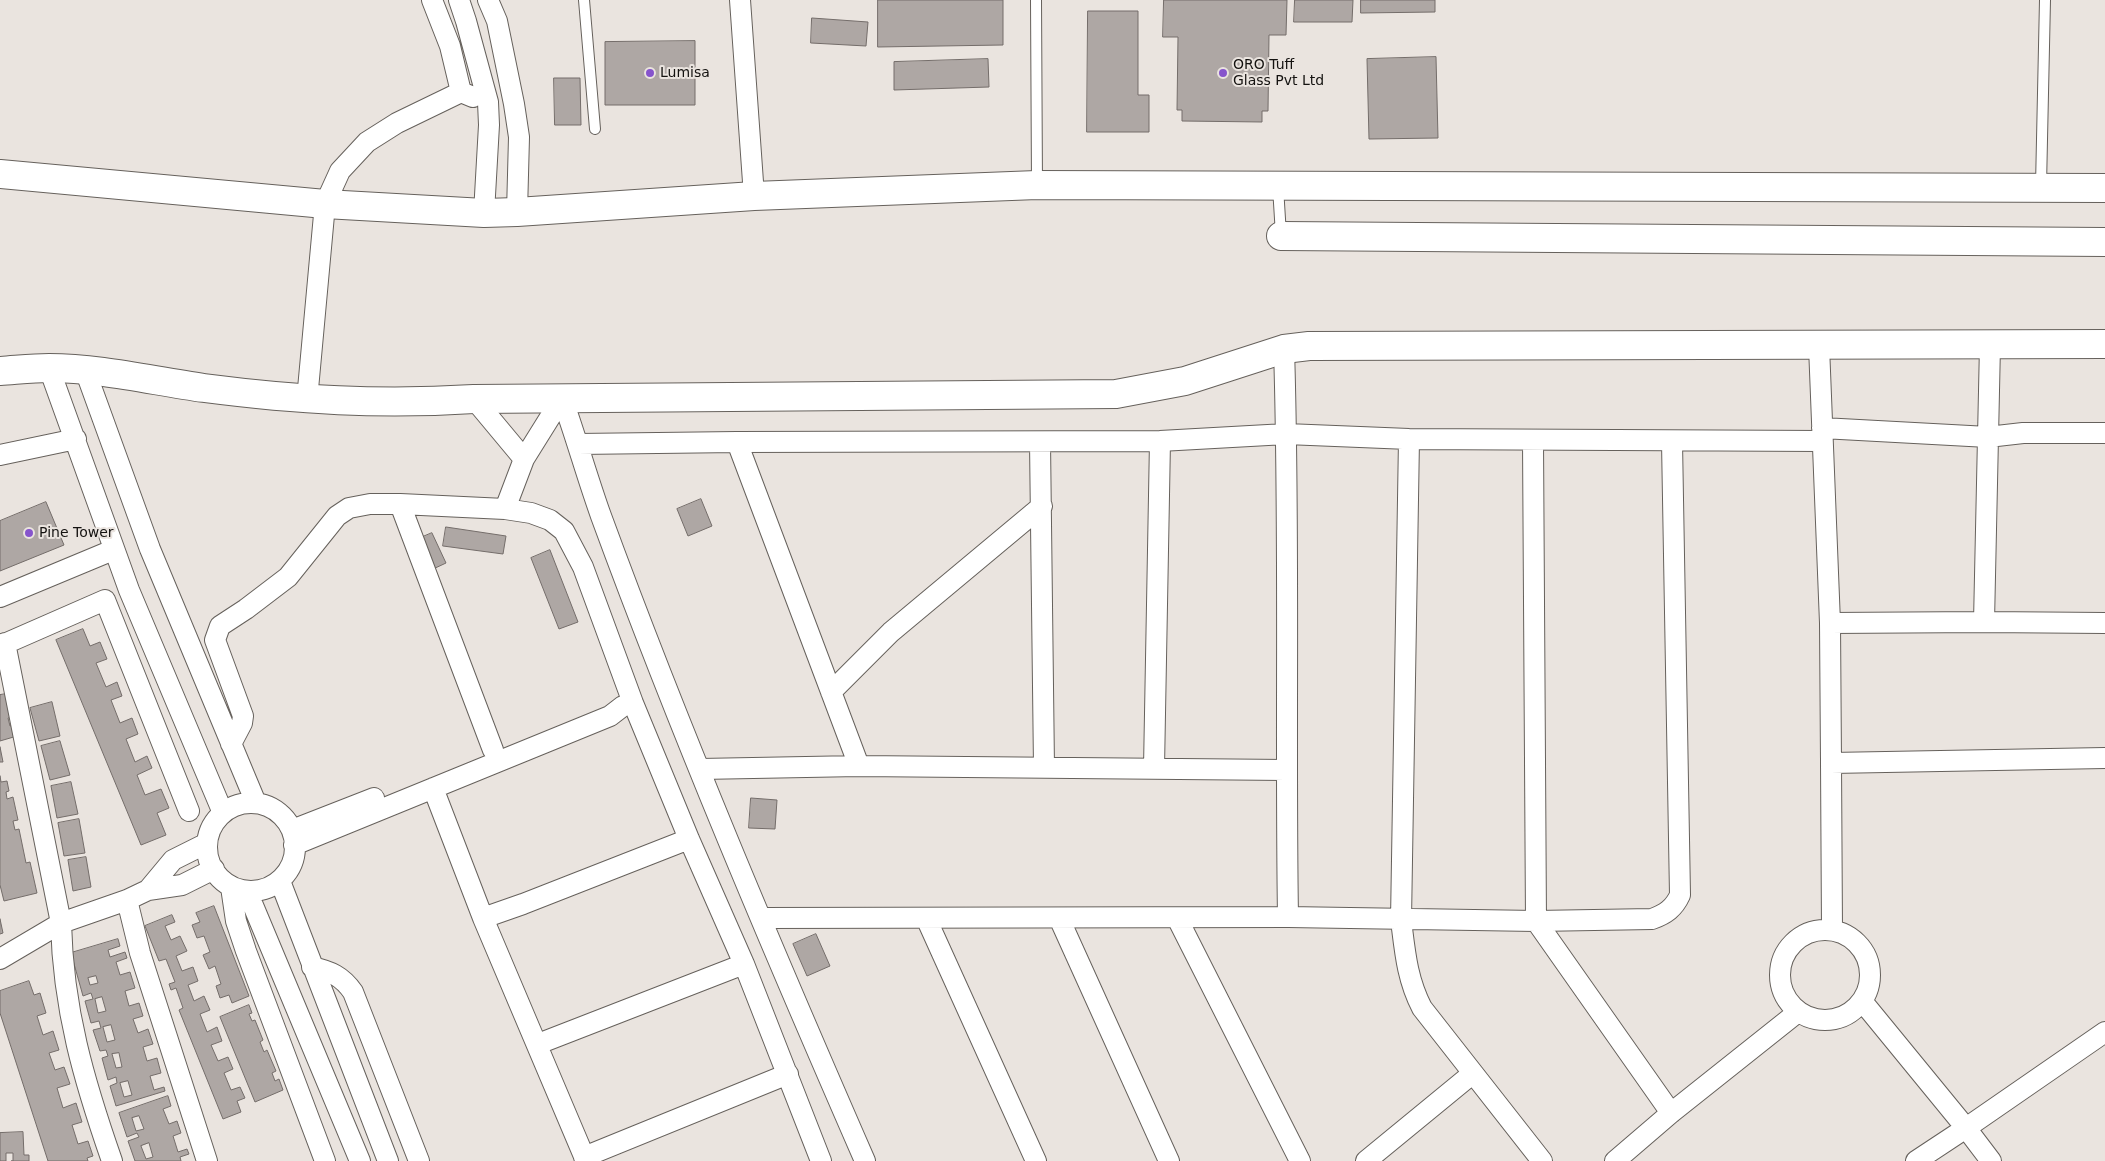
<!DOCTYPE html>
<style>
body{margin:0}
canvas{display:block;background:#eae4df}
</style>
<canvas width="2105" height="1161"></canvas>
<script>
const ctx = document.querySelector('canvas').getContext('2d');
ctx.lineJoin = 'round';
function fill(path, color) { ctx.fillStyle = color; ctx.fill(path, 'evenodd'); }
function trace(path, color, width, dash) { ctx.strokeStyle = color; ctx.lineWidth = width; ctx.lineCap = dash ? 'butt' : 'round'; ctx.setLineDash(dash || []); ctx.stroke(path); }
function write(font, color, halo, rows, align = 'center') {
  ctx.font = font + ' "DejaVu Sans",sans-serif'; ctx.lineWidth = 4; ctx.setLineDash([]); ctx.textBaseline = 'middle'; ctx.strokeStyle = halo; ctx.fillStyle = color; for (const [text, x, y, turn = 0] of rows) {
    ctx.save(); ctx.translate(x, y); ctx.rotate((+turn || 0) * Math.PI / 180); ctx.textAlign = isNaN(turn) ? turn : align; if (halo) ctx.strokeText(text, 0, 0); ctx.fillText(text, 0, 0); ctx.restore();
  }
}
const building = new Path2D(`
 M878 0H1003V45L878 47Z
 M1164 0H1287L1286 35H1269L1268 111H1262V122L1182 121V110H1177L1178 37H1163Z
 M1295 0H1353L1352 22H1294Z
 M1361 0H1435V12L1361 13Z
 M1088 11H1138V95H1149V132H1087Z
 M812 18 868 22 866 46 811 43Z
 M695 41V105H605V42Z
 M1436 57 1438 138 1369 139 1367 59Z
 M988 59 989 87 894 90V62Z
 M554 78H580L581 125H555Z
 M701 499 712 526 688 536 677 509Z
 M46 502 64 545 0 571V521Z
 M446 527 506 536 503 554 443 546Z
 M432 533 446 563 431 570 418 539Z
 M550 550 578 622 559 629 531 558Z
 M83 629 90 646 100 642 107 659 96 663 106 687 117 682 122 696 111 700 120 723 132 718 138 734 126 739 135 762 147 756 152 768 137 775 145 795 161 789 169 808 157 813 166 835 141 845 56 640Z
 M6 694 12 717 8 718 10 726 14 725 17 736 0 741V695Z
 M52 702 60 736 39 741 30 708Z
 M60 741 70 775 50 780 41 746Z
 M0 747 3 762H0Z
 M0 776 1 782 7 781 9 791 6 792 7 799 13 797 18 820 13 821 15 830 19 829 26 863 30 862 37 893 4 901 0 885Z
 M71 782 78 814 57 818 51 786Z
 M751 798 777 800 775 829 749 828Z
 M79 819 85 853 64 856 58 823Z
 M86 857 91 887 73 891 68 860Z
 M214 906 249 996 232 1003 229 995 220 998 216 986 221 984 215 966 209 969 203 955 210 952 204 936 197 938 192 925 200 922 196 913Z
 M172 915 175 922 165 926 171 940 180 936 187 951 176 956 182 971 193 967 198 981 188 985 194 1001 204 996 210 1010 200 1014 207 1032 217 1027 222 1041 211 1045 218 1061 228 1057 233 1069 224 1073 231 1090 240 1087 245 1098 237 1101 241 1112 223 1119 179 1010 183 1008 176 988 171 990 169 984 175 982 166 959 159 961 145 926Z
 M0 919 3 933 0 934Z
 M816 934 830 966 807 976 793 944Z
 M118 939 120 946 108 950 110 957 125 952 127 958 116 962 120 975 130 972 135 988 125 991 129 1006 139 1003 143 1016 133 1019 138 1033 148 1029 153 1044 143 1047 147 1061 157 1058 161 1073 150 1076 154 1090 164 1087 165 1091 116 1106 110 1086 117 1083 116 1077 108 1080 102 1058 108 1056 106 1050 100 1051 93 1030 101 1028 99 1021 91 1023 85 1001 93 999 91 993 83 996 71 953ZM96 976 98 983 90 985 88 978ZM102 997 106 1011 98 1013 95 999ZM111 1025 115 1040 107 1042 103 1027ZM119 1053 122 1067 116 1068 112 1054ZM128 1081 132 1095 124 1097 120 1083Z
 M29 981 34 995 40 993 46 1013 37 1016 43 1035 53 1031 59 1050 49 1053 55 1070 64 1067 70 1084 57 1088 63 1108 76 1103 82 1122 72 1125 78 1144 88 1141 93 1156 87 1158 88 1161H48L0 1013V991Z
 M249 1005 252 1013 249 1014 252 1021 255 1020 263 1040 260 1042 264 1052 267 1050 276 1071 272 1073 275 1081 279 1079 283 1090 255 1102 220 1017Z
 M168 1096 171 1106 163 1109 169 1124 177 1121 181 1133 173 1136 178 1152 187 1149 189 1154 180 1157 181 1161H135L128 1141 139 1137 137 1133 127 1137 119 1113ZM139 1116 144 1129 136 1131 132 1118ZM149 1143 153 1157 146 1159 141 1146Z
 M23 1132 24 1155H29V1161H11H13V1153H6V1161H0V1133Z`);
fill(building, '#aea7a4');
trace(building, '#746d6a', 1);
const lane = new Path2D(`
 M584 0 595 129
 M1036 0 1037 184
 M2041 186 2045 0
 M1278 187 1281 235`);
const street = new Path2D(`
 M432 0 450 46 461 92 473 97
 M459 0 466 21 488 102 489 125 484 213
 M488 0 497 21 514 104 519 137 517 212
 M740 0 754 196
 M1819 346 1830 623 1831 763 2105 758
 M1284 349C1290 538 1285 728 1288 917
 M49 368 129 590 223 813
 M85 370 150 549 256 803
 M562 398C576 437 587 477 601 516 681 734 772 948 865 1161
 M474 399 524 459
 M307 400 325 204 340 171 367 142 397 123 461 92
 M1822 428 1988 437 1990 345
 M2105 433H2023L1988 437 1984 622 2105 623
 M1409 439 1401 920C1405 952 1407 979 1422 1008L1542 1161
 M1533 441 1536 921 1671 1113
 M1040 442 1044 767
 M578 444 737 442
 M0 455 76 439
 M400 504 493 750
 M505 509 524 459 562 398
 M0 597 113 550
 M1830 623 1984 622
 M5 643 61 923C63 1009 84 1081 112 1161
 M0 646 105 600 189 811
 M831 692 891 632 1042 506
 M231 744 242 723 243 716 215 640 220 626 246 609 288 577 337 516 349 508 370 504H400L505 509 531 513 550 520 564 531 583 567 633 703 689 839 744 964 821 1161
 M1831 763 1832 929
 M859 766 737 442 1160 441 1286 434 1409 439 1822 441
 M1154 768 1160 441
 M700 769 859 766 1286 770
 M433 788 483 918 586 1161
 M207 847a44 44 0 1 1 88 0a44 44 0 1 1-88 0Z
 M292 830 374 798
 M294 845 610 716 623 706 633 703
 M280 881 388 1161
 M231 887 236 921 246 951 325 1161
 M148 890 173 860 207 843
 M247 891 360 1161
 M127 900 140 953 207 1161
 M483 918 523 904 689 839
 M761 918 1288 917 1536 921 1652 919C1666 914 1674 908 1680 895L1672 442
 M926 918 1036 1161
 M1059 918 1169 1161
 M1177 918 1300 1161
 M1780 975a45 45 0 1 1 90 0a45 45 0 1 1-90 0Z
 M0 959 61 923 127 900 148 890 182 885 214 869
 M312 967C330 971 342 976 353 992L419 1161
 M1862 1001 1966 1128 1916 1161
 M538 1044 744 964
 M584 1157 788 1074
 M1366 1161 1472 1074
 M1615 1161 1671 1113 1798 1012
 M1991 1161 1966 1128 2105 1032`);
const secondary = new Path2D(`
 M0 174 325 204 484 213 517 212 754 196 1037 185 2105 188
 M1281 236 2105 242
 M0 371C16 370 33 368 49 368 101 368 153 381 204 388 297 400 380 405 474 399L1116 394 1185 381 1284 349 1309 346 2105 344`);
trace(lane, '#66615c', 12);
trace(street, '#66615c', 22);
trace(secondary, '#66615c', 30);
trace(lane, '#fff', 10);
trace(street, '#fff', 20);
trace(secondary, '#fff', 28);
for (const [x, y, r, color] of [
 [650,73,5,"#8654cc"],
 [1223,73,5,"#8654cc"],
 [29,533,5,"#8654cc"]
]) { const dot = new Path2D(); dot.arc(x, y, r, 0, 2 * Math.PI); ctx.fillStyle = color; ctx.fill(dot); trace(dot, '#eae4df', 2); }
write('14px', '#141210', '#eae4df', [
 ["ORO Tuff",1233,65],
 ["Glass Pvt Ltd",1233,81],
 ["Lumisa",660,73],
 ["Pine Tower",39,533]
], 'left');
</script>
